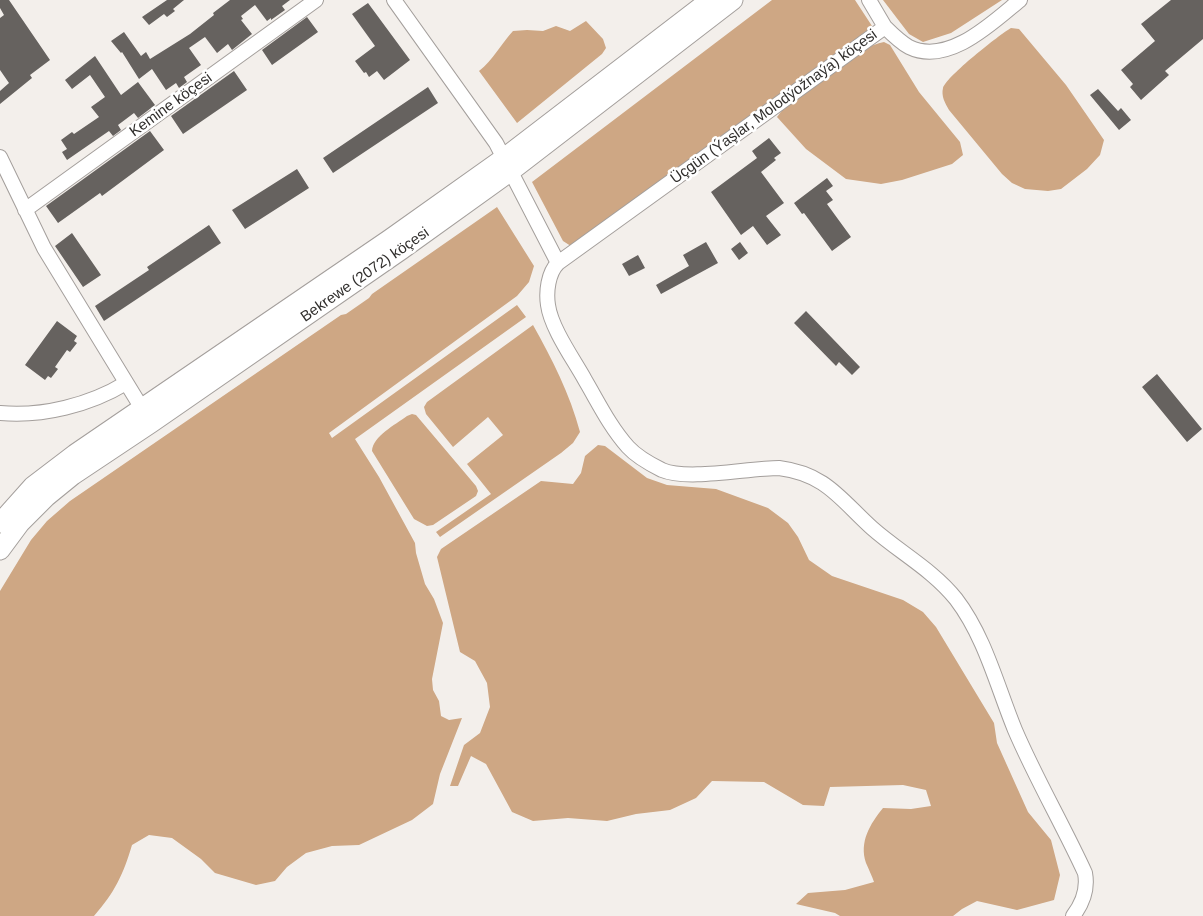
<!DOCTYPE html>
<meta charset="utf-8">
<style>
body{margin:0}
canvas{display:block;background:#f3efeb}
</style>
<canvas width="1203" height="916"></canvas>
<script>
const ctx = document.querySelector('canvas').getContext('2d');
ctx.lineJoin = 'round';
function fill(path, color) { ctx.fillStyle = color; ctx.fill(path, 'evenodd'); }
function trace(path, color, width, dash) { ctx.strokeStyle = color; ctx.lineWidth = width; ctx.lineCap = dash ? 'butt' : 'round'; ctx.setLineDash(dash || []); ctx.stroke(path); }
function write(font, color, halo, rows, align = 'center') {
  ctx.font = font + ' Helvetica,sans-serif'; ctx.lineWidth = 5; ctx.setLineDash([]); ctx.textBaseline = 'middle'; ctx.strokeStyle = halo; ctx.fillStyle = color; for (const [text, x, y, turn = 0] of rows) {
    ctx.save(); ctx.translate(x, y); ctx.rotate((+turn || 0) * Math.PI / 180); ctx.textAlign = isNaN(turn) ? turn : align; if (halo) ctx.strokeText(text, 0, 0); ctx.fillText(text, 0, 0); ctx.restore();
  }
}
fill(new Path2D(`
 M772 0H855L872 26 867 31 574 248 563 241 532 182Z
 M883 0H1002L951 33 923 42 909 34Z
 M586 21 603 39 606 48 602 54 517 123 479 71C493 60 501 44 513 31L527 30 543 31 556 26 570 31Z
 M1011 28 1019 29 1066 85 1104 140 1100 155 1087 169 1061 189 1048 191 1025 189 1012 183 1002 174 949 110C945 103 941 96 943 88 947 76 999 35 1011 28Z
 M884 42 890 45 919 92 960 142 963 155 952 164 902 180 881 184 846 179 806 149 777 117 783 109C806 92 858 46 884 42Z
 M497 207 534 266 529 282 517 296 329 433 332 438 517 305 526 317 355 439 379 477 415 543 416 553 425 584 434 599 443 623 432 679 433 690 439 701 441 716 449 720 462 718 440 774 433 804 412 820 359 845 332 846 306 853 287 867 275 881 256 885 215 873 201 859 172 838 149 835 132 845C123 875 115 892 94 916H0V591L31 540 47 521 70 501 341 315 346 314 369 298 372 294Z
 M533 325C552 359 570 394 580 432L573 443 561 453 440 537 436 532 491 494 467 464 503 435 488 417 453 447 426 414 424 407 427 402Z
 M412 414 416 415 476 486 478 491 476 496 433 525 427 526 414 519 372 451C373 436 395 425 407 416Z
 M598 445 605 446 647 478 667 485 716 489 768 508 788 523 798 537 809 560 832 576 903 600 923 612 936 627 994 723 997 743 1028 812 1051 840 1060 875 1054 900 1017 910 977 901 962 909 953 916H840L835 913 796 904 808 893 845 890 874 882C872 876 869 870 866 863 859 842 870 824 883 808L911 809 931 806 926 790 903 785 830 787 824 806 803 805 764 782 712 781 696 798 670 810 636 814 607 821 568 818 533 821 512 812 486 764 471 756 458 786H450L464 745 480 733 490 707 487 683 475 661 460 652 437 557 441 549 541 481 573 484 581 473 585 456Z`), '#cea784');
fill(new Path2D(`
 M0 0H9L50 60 30 75 32 78 0 104V91L9 83 0 70V18L4 15 0 8Z
 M167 0H184L173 9 175 11 167 17 164 14 149 25 142 17Z
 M230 0H290L282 6 285 10 271 20V18L267 21 255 5 241 16 243 19 241 20 252 34 232 50 228 44 217 53 205 37 189 48 201 65 184 77 187 82 179 88 176 83 166 90 152 69 139 79 122 52 121 53 111 41 124 32 141 56 146 52 150 59 190 34 214 15 213 13Z
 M1171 0H1203V39L1165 71 1169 75 1141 100 1130 87 1133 84 1121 70 1155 41 1141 24Z
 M368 3 410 60 384 80 377 71 369 77 366 72 364 73 355 61 375 46 352 14Z
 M307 17 318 32 272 65 262 50Z
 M95 56 121 95 138 82 155 105 138 118 134 113 118 125 121 130 113 136 109 131 67 160 62 152 67 149 61 140 72 132 74 134 99 117 91 107 105 97 90 75 72 89 65 80Z
 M234 71 247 90 183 134 171 116Z
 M428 87 438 103 333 173 323 158Z
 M1098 89 1118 111 1121 108 1131 120 1119 130 1090 95Z
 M150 131 164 150 102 196 100 193 58 223 46 206Z
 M769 138 781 153 774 158 776 160 761 172 784 203 766 216 781 235 767 245 753 226 741 235 711 192 757 158 752 151Z
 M297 169 309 188 245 229 232 210Z
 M827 178 833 186 826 191 833 200 827 204 851 237 832 251 804 213 802 214 794 203Z
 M209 225 221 243 104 321 95 306 149 270 147 267Z
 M72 233 101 275 83 287 55 246Z
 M706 242 718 263 661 294 656 285 689 266 683 255Z
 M740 242 748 253 739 260 731 249Z
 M638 255 645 268 629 276 622 264Z
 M806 311 860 367 852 375 839 362 836 366 794 323Z
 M57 321 77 336 74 341 77 343 70 352 67 350 55 367 58 369 51 378 48 376 45 380 25 365Z
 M1157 374 1202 429 1187 442 1142 387Z`), '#66625f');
const street = new Path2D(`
 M394 0 496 143 558 263
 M869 0 885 27
 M1020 0C992 23 948 66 909 47 900 42 892 34 885 27L558 263C548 273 546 292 548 305 551 328 574 360 585 380 598 402 610 427 628 447 637 457 650 464 662 470 688 481 748 468 779 468 826 474 840 499 872 528 899 552 933 570 956 599 985 637 997 686 1015 730 1036 779 1063 825 1085 873 1088 889 1083 903 1073 916
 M0 157 44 248 146 415
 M25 210 316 0
 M0 413C42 417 90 405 126 383`);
const secondary = new Path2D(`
 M0 523 33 486 75 454 390 239 504 158 710 0
 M0 550 20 523 46 497 73 475 151 423 401 250 511 171 733 0`);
trace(street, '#a49f9c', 16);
trace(secondary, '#a49f9c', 21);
trace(street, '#fff', 14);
trace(secondary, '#fff', 19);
write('15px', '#302e2c', '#fff', [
 ["Kemine köçesi",171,105,-36],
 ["Üçgün (Ýaşlar, Molodýožnaýa) köçesi",774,107,-36],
 ["Bekrewe (2072) köçesi",365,275,-35]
]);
</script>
